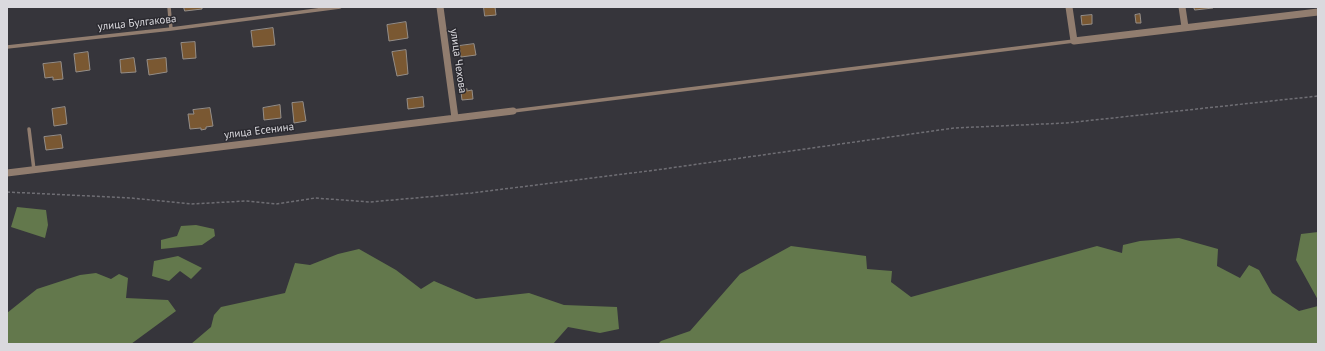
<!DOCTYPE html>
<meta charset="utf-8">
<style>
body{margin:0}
#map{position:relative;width:1325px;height:351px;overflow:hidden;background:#36353b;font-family:"PT Sans",sans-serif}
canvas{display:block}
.frame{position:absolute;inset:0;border:8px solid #dad9de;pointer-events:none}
</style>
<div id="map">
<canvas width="1325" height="351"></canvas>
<div class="frame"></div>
</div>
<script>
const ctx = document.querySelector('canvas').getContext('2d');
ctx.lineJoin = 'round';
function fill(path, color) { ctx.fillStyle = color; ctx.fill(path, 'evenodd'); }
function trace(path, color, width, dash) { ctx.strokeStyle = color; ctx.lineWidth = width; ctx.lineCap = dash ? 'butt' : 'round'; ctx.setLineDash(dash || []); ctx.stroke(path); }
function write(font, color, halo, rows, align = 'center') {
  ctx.font = font + ' "PT Sans",sans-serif'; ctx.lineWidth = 3; ctx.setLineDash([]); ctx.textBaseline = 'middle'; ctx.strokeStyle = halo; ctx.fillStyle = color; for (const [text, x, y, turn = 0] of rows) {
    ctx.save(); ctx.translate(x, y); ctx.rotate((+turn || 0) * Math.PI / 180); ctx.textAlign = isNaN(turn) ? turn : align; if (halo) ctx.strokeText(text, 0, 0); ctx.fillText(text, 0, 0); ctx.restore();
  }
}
fill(new Path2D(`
 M17 207 46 210 48 225 45 238 11 227Z
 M196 225 214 229 215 236 202 245 161 249V240L177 236 181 226Z
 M1318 232V300L1296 260 1301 234Z
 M1179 238 1218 249 1217 266 1240 278 1249 265 1259 270 1272 293 1299 311 1318 306V344H658L661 341 690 331 740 274 791 246 866 256 867 269 892 271 891 282 911 297 1097 246 1122 253 1123 245 1140 241Z
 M359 249 396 270 421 289 434 281 476 299 529 293 564 305 617 307 619 329 600 333 568 327 553 344H191L211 327 214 315 221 307 285 293 295 263 310 265 338 254Z
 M178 256 202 268 191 279 180 271 169 281 152 276 154 261Z
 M96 273 111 279 119 274 128 278 126 298 168 300 176 311 131 344H7V313L37 289 80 275Z`), '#63784c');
const building = new Path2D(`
 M184 7H202V9L185 11Z
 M484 7H495L496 15 485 16Z
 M1194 7H1213V8L1195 10Z
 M1140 14 1141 23H1136L1135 15Z
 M1092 15V24L1082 25 1081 16Z
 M406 22 408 38 389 41 387 25Z
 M273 28 275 45 253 47 251 31Z
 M195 42 196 58 183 59 181 43Z
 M474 44 476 55 461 57 459 46Z
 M406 50 408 74 397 76 392 52Z
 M88 52 90 70 76 72 74 54Z
 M134 58 136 72 121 73 120 60Z
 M166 58 167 72 149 75 147 60Z
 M61 62 63 79 53 80V77L45 78 43 64Z
 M467 89V91L472 90 473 99 462 100 461 92Z
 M423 97 424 107 408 109 407 99Z
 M303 102 306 121 294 123 292 103Z
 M280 105 281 118 264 120 263 108Z
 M65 107 67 124 54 126 52 109Z
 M210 108 213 126 206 127V129L201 130V128L190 129 188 114H194L193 110Z
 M61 135 63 148 46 150 44 137Z`);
fill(building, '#7a5832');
trace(building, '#958e88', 1);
trace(new Path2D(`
 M7 192 131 198 191 204 246 201 276 204 315 198 370 202 472 193 656 170 954 128 1066 123 1318 96`), '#6f6e74', 1.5, [3, 2]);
trace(new Path2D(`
 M169 7 171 29
 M7 47 171 29 340 7
 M513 111 1074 41
 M29 129 34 170`), '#917d6f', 3.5);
trace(new Path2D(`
 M440 7 455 118
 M1069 7 1074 41 1318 12
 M1182 7 1185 27
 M7 173 513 111`), '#917d6f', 7);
write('11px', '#dad9de', '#2c2b31', [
 ["улица Булгакова",137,23,-6],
 ["улица Чехова",458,61,82],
 ["улица Есенина",259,131,-7]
]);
</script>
